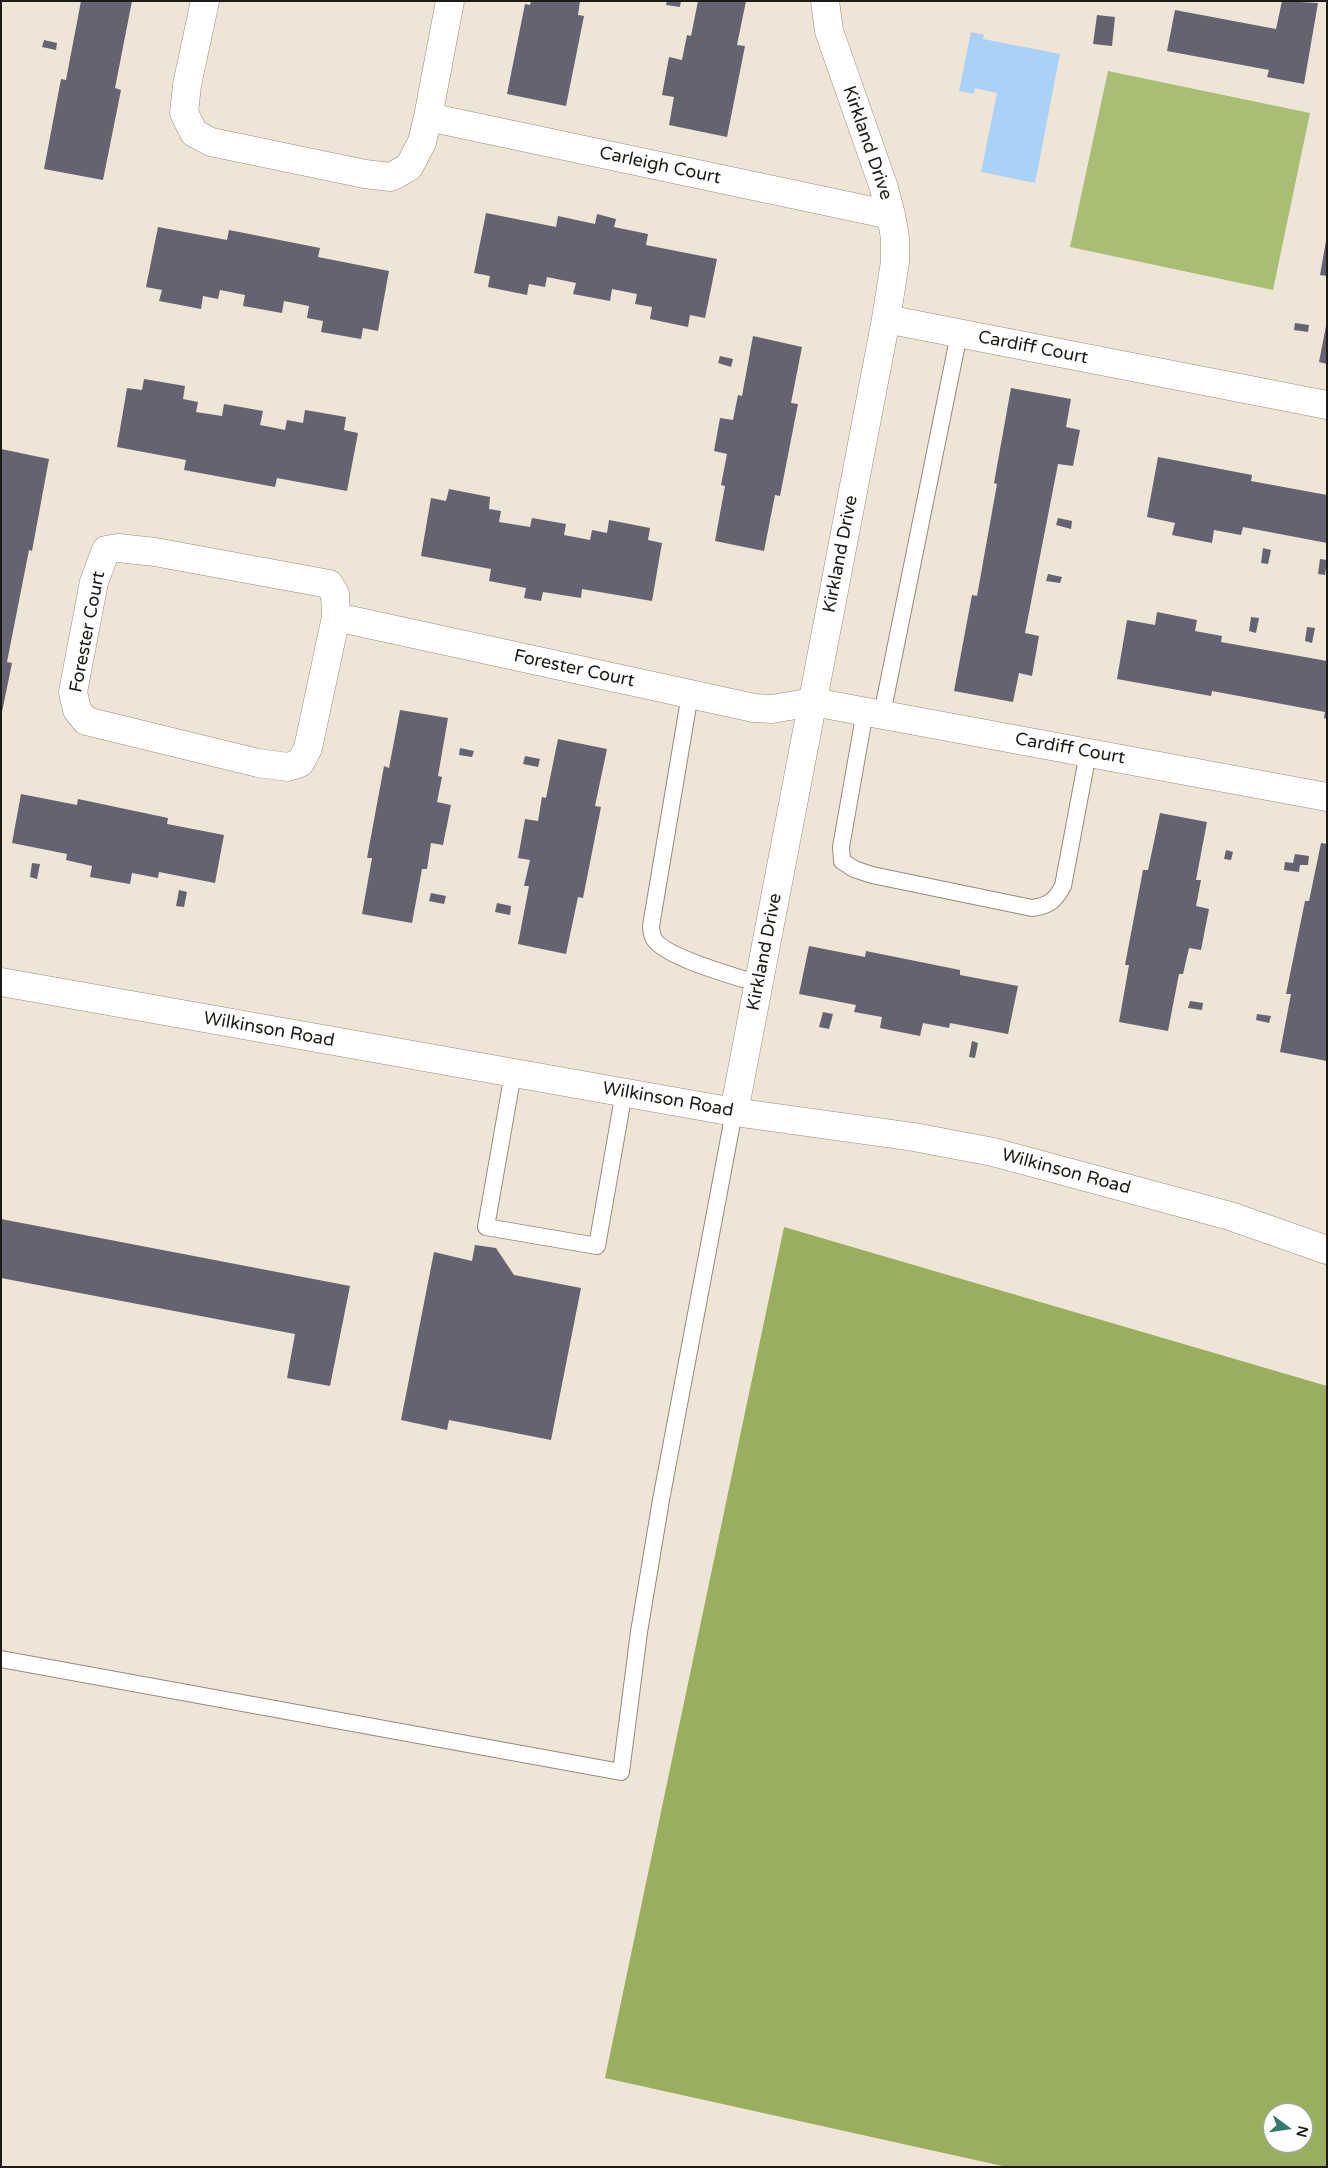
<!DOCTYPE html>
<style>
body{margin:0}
#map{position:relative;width:1328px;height:2168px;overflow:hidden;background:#efe5d7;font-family:"Varela Round",sans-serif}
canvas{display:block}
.frame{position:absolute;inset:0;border:2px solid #1e1b16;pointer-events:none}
.north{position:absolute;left:1263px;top:2103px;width:50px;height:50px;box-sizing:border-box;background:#fff;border:1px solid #a5a4a2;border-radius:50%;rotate:104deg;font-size:14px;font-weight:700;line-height:20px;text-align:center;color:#1e1b16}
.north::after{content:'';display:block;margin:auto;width:18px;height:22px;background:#34796e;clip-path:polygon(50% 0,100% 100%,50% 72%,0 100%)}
</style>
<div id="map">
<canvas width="1328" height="2168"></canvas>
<div class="frame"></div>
<div class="north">N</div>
</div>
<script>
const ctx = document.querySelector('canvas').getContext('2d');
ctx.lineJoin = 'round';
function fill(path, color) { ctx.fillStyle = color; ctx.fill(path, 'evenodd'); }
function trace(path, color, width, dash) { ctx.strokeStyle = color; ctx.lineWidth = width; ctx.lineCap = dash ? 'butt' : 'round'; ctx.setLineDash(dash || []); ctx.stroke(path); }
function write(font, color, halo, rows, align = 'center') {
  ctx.font = font + ' "Varela Round",sans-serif'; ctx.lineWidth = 5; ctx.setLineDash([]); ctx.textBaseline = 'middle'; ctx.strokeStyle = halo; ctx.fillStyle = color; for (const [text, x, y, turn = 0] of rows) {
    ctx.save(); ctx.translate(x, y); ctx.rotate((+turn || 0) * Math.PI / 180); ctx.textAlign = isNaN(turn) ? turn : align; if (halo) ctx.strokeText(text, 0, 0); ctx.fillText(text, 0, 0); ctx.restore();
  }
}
fill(new Path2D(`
 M1108 71 1310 113 1273 290 1070 247Z`), '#a9be75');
fill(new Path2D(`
 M784 1227 1327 1386V2167H1007L605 2078ZM1273 2113H1303V2143H1273Z`), '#99af5d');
fill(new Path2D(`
 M971 32 984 35 983 39 1060 54 1035 183 981 172 997 93 975 88 974 94 959 91Z`), '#aad1f6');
fill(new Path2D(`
 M81 1H132L115 88 121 90 103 180 44 169 61 79 66 80Z
 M531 1H580L578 15 584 16 566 106 507 94 525 4 530 5Z
 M667 1H681L680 7 666 5Z
 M698 1H746L737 45 745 46 727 137 669 125 674 97 662 95 669 57 682 60 687 35 691 36Z
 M1282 1 1318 3 1304 84 1267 77 1269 70 1167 51 1175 10 1276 29Z
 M1097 15 1115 17 1112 46 1093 44Z
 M44 40 57 43 56 50 42 47Z
 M486 213 556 227 558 216 595 224 597 214 616 219 614 227 648 234 646 245 717 259 705 318 690 315 688 327 650 319 652 307 635 304 637 294 612 289 610 301 573 294 576 283 547 277 545 287 529 284 527 295 488 287 490 276 474 273Z
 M158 227 227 240 229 230 320 248 318 257 389 271 378 331 363 328 361 339 321 332 323 321 307 318 309 306 284 301 282 313 243 306 245 295 220 290 218 299 203 296 201 309 159 301 162 290 146 287Z
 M1326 241H1327V276L1320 275Z
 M1295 323 1309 325 1308 332 1294 330Z
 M1326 326H1327V364L1319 362Z
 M753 336 802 347 791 403 798 404 780 496 775 495 764 551 715 541 725 486 721 485 727 454 714 451 720 418 733 420 738 395 742 396Z
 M720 356 733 359 731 367 718 363Z
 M144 379 185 386 183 399 198 402 196 412 222 416 224 404 263 411 260 425 285 430 287 420 303 423 305 410 346 417 344 430 358 433 347 491 277 478 275 487 184 470 186 460 117 447 127 388 142 390Z
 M1011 388 1071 399 1066 427 1080 430 1073 466 1058 464 1025 633 1039 636 1032 676 1019 673 1013 702 954 691 972 595 977 596 997 484 994 483Z
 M1 449 49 459 32 551 29 550 7 662 12 663 2 712Z
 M1158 457 1252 475 1251 481 1327 495V543L1243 527 1241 535 1214 530 1212 543 1172 535 1175 523 1147 517Z
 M449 489 490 497 489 509 501 511 499 522 530 527 532 518 566 524 564 535 590 540 592 530 607 533 609 520 650 528 648 540 662 543 652 601 582 589 581 598 543 592 541 601 524 598 526 588 489 581 491 569 421 556 431 498 446 501Z
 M1058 518 1072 521 1071 529 1056 525Z
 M1263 548 1271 550 1268 564 1261 563Z
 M1320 559 1327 560 1325 575 1318 574Z
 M1048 574 1062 577 1060 583 1046 581Z
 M1157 612 1197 620 1195 631 1222 636 1221 642 1327 661V719L1324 718 1325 712 1212 691 1211 696 1117 679 1127 620 1155 625Z
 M1251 617 1259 618 1256 633 1249 631Z
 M1307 627 1315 628 1312 643 1305 641Z
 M400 710 448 718 438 776 442 777 437 802 451 805 443 845 431 843 427 869H422L412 923 362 914 372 858H367L384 766 389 768Z
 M558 739 607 749 595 806 601 807 583 898 578 897 566 954 518 944 529 886H524L530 860 518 858 525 819 538 821 542 797 546 798Z
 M460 748 474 751 472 757 459 755Z
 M525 756 540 759 538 767 523 764Z
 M21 794 77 805 78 799 168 818 167 824 224 835 215 883 159 872 158 878 132 873 130 884 90 877 92 866 66 860 67 854 12 843Z
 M1160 813 1207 822 1196 880H1201L1196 906 1209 909 1201 950 1189 948 1183 974H1179L1168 1031 1119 1022 1129 965H1125L1143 870H1148Z
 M1321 843 1327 844V1061L1280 1052 1291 994H1286L1305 901H1309Z
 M1226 850 1233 852 1231 860 1224 859Z
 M1295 854 1309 856 1308 865H1300L1299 872 1284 870 1285 862 1293 863Z
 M32 863 40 864 37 879 30 877Z
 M179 890 187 892 184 907 176 906Z
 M431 893 446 896 444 904 429 901Z
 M497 903 511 906 510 915 495 912Z
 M809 946 865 957 866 951 960 970V975L1018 986 1008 1034 950 1023 949 1028 923 1023 920 1036 880 1028 882 1017 854 1012 856 1005 799 994Z
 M1190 1001 1203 1003 1202 1010 1188 1008Z
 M823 1012 833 1014 829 1029 819 1027Z
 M1257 1014 1271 1016 1269 1023 1256 1020Z
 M972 1041 978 1043 975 1058 969 1057Z
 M1 1219 350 1286 330 1386 287 1378 295 1334 1 1278Z
 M475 1245 496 1248 514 1275 581 1288 551 1440 449 1420 447 1430 401 1420 434 1252 472 1261Z`), '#636371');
const lane = new Path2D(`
 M690 694 651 926C651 929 652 934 653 937 661 957 738 977 759 984
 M865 711 841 847 842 861 854 869 872 875 1032 908C1048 906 1055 901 1063 886L1088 753
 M882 714 959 334
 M513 1073 486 1227 597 1246 624 1092
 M1 1659 621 1772 639 1632 661 1500 734 1112`);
const street = new Path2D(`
 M205 1 187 85 184 113 194 133 211 142 365 174 391 177 409 167 422 142 428 117 450 1
 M428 117 891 215
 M886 319 1327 405
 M118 548 155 552 329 584 335 594 336 617 308 748 300 763 288 767 258 763 86 721 77 710 73 692 94 582 106 550Z
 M336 617 754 708 772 709 813 702 1327 797
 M734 1112 886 319 895 262V238L891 215 884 188 829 31 825 1`);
const secondary = new Path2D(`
 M1 982 734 1112 914 1137 993 1152 1230 1216 1327 1250`);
trace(lane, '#948b7e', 18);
trace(street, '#948b7e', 29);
trace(secondary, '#948b7e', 29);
trace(lane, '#fff', 16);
trace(street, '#fff', 28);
trace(secondary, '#fff', 28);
write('18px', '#1e1b16', '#fff', [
 ["Kirkland Drive",867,143,71],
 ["Carleigh Court",660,166,12],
 ["Cardiff Court",1033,348,11],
 ["Kirkland Drive",841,554,-79],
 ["Forester Court",88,632,-79],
 ["Forester Court",574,669,12],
 ["Cardiff Court",1070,749,10],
 ["Kirkland Drive",765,952,-79],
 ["Wilkinson Road",269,1030,10],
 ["Wilkinson Road",668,1100,10],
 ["Wilkinson Road",1066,1172,15]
]);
</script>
